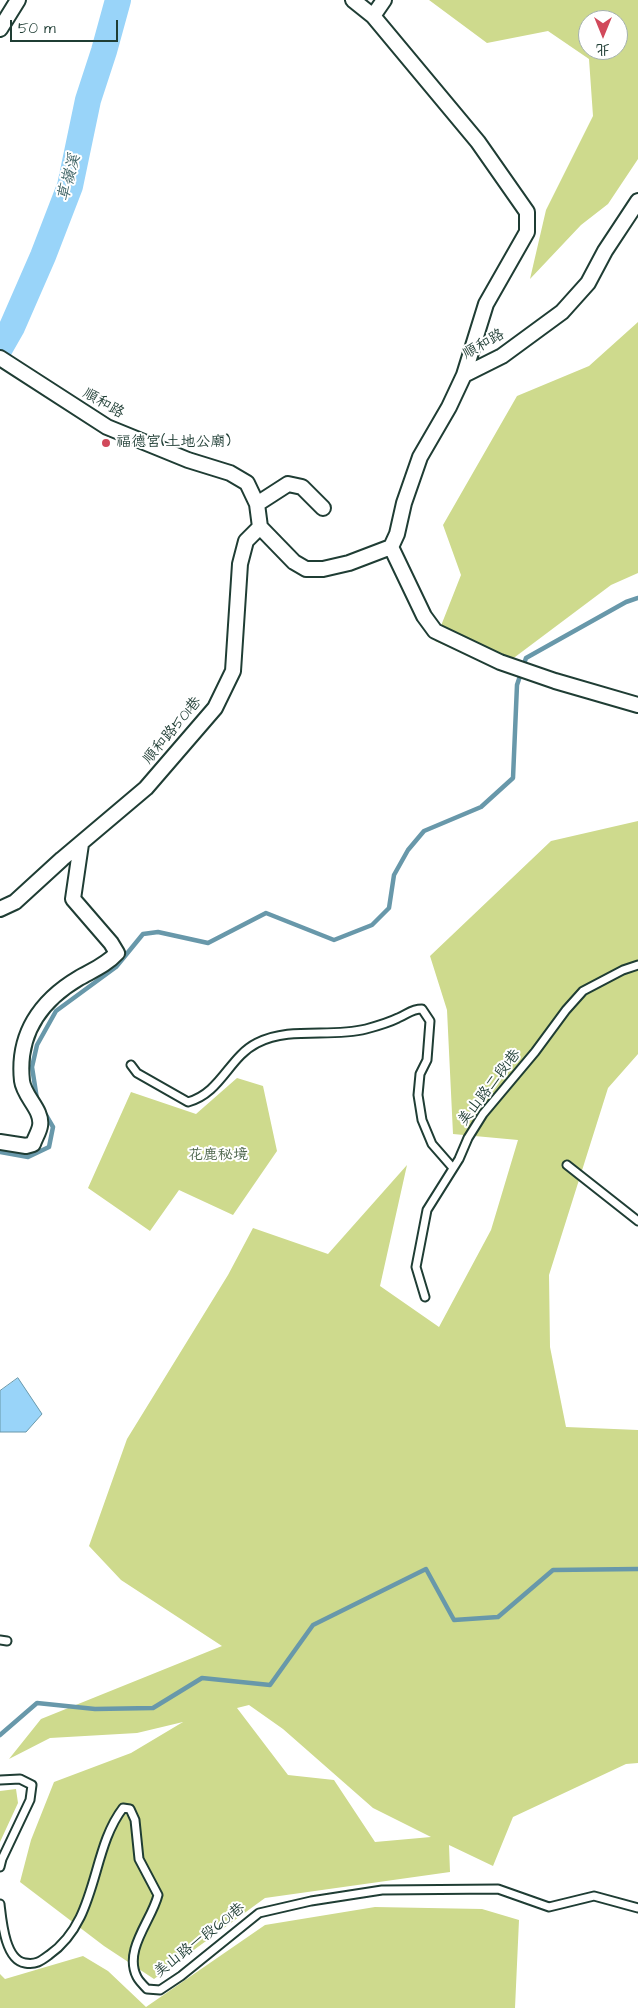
<!DOCTYPE html>
<meta charset="utf-8">
<style>
body{margin:0}
#map{position:relative;width:638px;height:2008px;overflow:hidden;background:#fff;font-family:"Architects Daughter","LXGW WenKai TC",sans-serif}
canvas{display:block}
.north{position:absolute;left:578px;top:10px;width:50px;height:50px;box-sizing:border-box;background:#fff;border:1px solid #a5b1ae;border-radius:50%;rotate:180deg;font-size:14px;font-weight:700;line-height:20px;text-align:center;color:#1f3d34}
.north::after{content:'';display:block;margin:auto;width:18px;height:22px;background:#d1495b;clip-path:polygon(50% 0,100% 100%,50% 72%,0 100%)}
.scale{position:absolute;left:10px;top:20px;width:108px;height:22px;box-sizing:border-box;border:2px solid #1f3d34;border-top:0;padding-left:6px;font-size:15px;line-height:18px;white-space:nowrap;color:#1f3d34;-webkit-text-stroke:4px #fff;paint-order:stroke}
</style>
<div id="map">
<canvas width="638" height="2008"></canvas>
<div class="north">北</div>
<div class="scale">50 m</div>
</div>
<script>
const ctx = document.querySelector('canvas').getContext('2d');
ctx.lineJoin = 'round';
function fill(path, color) { ctx.fillStyle = color; ctx.fill(path, 'evenodd'); }
function trace(path, color, width, dash) { ctx.strokeStyle = color; ctx.lineWidth = width; ctx.lineCap = dash ? 'butt' : 'round'; ctx.setLineDash(dash || []); ctx.stroke(path); }
function write(font, color, halo, rows, align = 'center') {
  ctx.font = font + ' "Architects Daughter","LXGW WenKai TC",sans-serif'; ctx.lineWidth = 4; ctx.setLineDash([]); ctx.textBaseline = 'middle'; ctx.strokeStyle = halo; ctx.fillStyle = color; for (const [text, x, y, turn = 0] of rows) {
    ctx.save(); ctx.translate(x, y); ctx.rotate((+turn || 0) * Math.PI / 180); ctx.textAlign = isNaN(turn) ? turn : align; if (halo) ctx.strokeText(text, 0, 0); ctx.fillText(text, 0, 0); ctx.restore();
  }
}
fill(new Path2D(`
 M429 0H638V159L608 204 581 225 530 279 546 210 593 116 589 59 548 31 487 43ZM588 20H618V50H588Z
 M638 322V573L611 585 499 669 435 641 461 575 443 525 517 396 589 366Z
 M638 821V1054L608 1088 549 1275 550 1347 566 1427 638 1430V1763L626 1764 513 1817 493 1866 449 1845 450 1872 265 1898 154 1979 104 1946 20 1882 31 1840 54 1782 131 1753 183 1722 137 1733 50 1738 9 1759 41 1719 222 1646 121 1580 89 1546 127 1439 228 1275 253 1228 328 1254 407 1165 380 1286 439 1327 491 1230 518 1140 453 1134 447 1010 430 956 551 841ZM249 1705 283 1729 373 1808 431 1837 375 1842 334 1780 288 1775 237 1708Z
 M237 1078 263 1086 277 1151 233 1215 179 1190 150 1231 88 1188 131 1092 196 1114Z
 M16 1789 18 1803 0 1842V1791Z
 M375 1907 482 1909 519 1920 515 2008H0V1974L5 1979 83 1956 108 1971 146 2007 265 1925Z`), '#ceda8d');
const water = new Path2D(`
 M18 1378 42 1414 26 1432H0V1391Z`);
fill(water, '#99d4f9');
trace(water, '#6898aa', 1);
trace(new Path2D(`
 M37 1099 32 1067 37 1045 56 1011 116 967 143 934 158 932 208 943 266 913 334 940 372 925 389 908 394 875 408 850 424 831 481 807 513 778 517 685 526 658 626 602 638 598
 M0 1152 28 1157 49 1147 53 1127 43 1110
 M0 1735 37 1703 95 1709 153 1708 202 1678 270 1685 313 1625 426 1569 454 1620 498 1617 553 1570 638 1569`), '#6898aa', 4.5);
trace(new Path2D(`
 M0 348 12 327 43 256 70 186 88 100 104 51 118 0`), '#99d4f9', 26);
const service = new Path2D(`
 M131 1065 137 1073 188 1102C221 1093 229 1057 257 1043 291 1026 330 1038 366 1029 377 1026 388 1023 398 1018 408 1014 411 1009 422 1009L430 1021 427 1060 420 1074 418 1095 422 1120 432 1144 453 1168
 M567 1165 638 1221
 M425 1297 416 1267 427 1210 459 1159 468 1138 483 1114 535 1052 566 1010 583 991 623 970 638 965
 M0 1640 7 1641
 M0 1780 20 1779 32 1785 30 1800 2 1859 0 1867
 M0 1904C2 1921 5 1960 25 1963 36 1965 41 1961 49 1955 99 1920 90 1851 123 1808L130 1809 135 1820 139 1859 158 1895C152 1920 123 1950 137 1977 139 1981 144 1986 147 1989L160 1990 181 1976 259 1913 311 1901 382 1890 498 1889 549 1907 594 1896 638 1908`);
const minor = new Path2D(`
 M353 0 373 16
 M384 0 373 16 478 142 527 212V232L486 304 464 375
 M0 29 18 0
 M0 358 107 427 188 460 230 473 247 483 257 504 260 527 294 562 306 569H323L349 563 391 547 397 534 404 503 420 457 449 407 464 375 502 356 562 312 588 283 605 251 638 201
 M257 504 288 484 302 487 323 508
 M391 547 424 616 435 631 500 662 555 681 638 705
 M0 909 15 902 62 859 146 788 215 708 233 671 240 564 246 541 260 527
 M0 1142 26 1146 33 1144C35 1138 39 1132 40 1126 43 1110 24 1097 22 1081 17 1035 40 1001 79 978 93 970 106 965 117 953L111 943 73 899 81 844`);
trace(service, '#1f3d34', 11);
trace(minor, '#1f3d34', 18);
trace(service, '#fff', 7);
trace(minor, '#fff', 14);
for (const [x, y, r, color] of [
 [106,443,5,"#d1495b"]
]) { const dot = new Path2D(); dot.arc(x, y, r, 0, 2 * Math.PI); ctx.fillStyle = color; ctx.fill(dot); trace(dot, '#fff', 2); }
write('15px', '#1f3d34', '#fff', [
 ["順和路",484,345,-29],
 ["順和路",103,404,30],
 ["順和路501巷",173,731,-50],
 ["美山路二段1巷",490,1088,-52],
 ["美山路一段601巷",200,1941,-38]
]);
write('15px', '#1f3d34', '#fff', [
 ["福德宮(土地公廟)",116,443]
], 'left');
write('15px', '#4b644a', '#fff', [
 ["花鹿秘境",218,1156]
]);
write('italic 16px', '#3e6365', '#fff', [
 ["草嶺溪",70,178,-75]
]);
</script>
